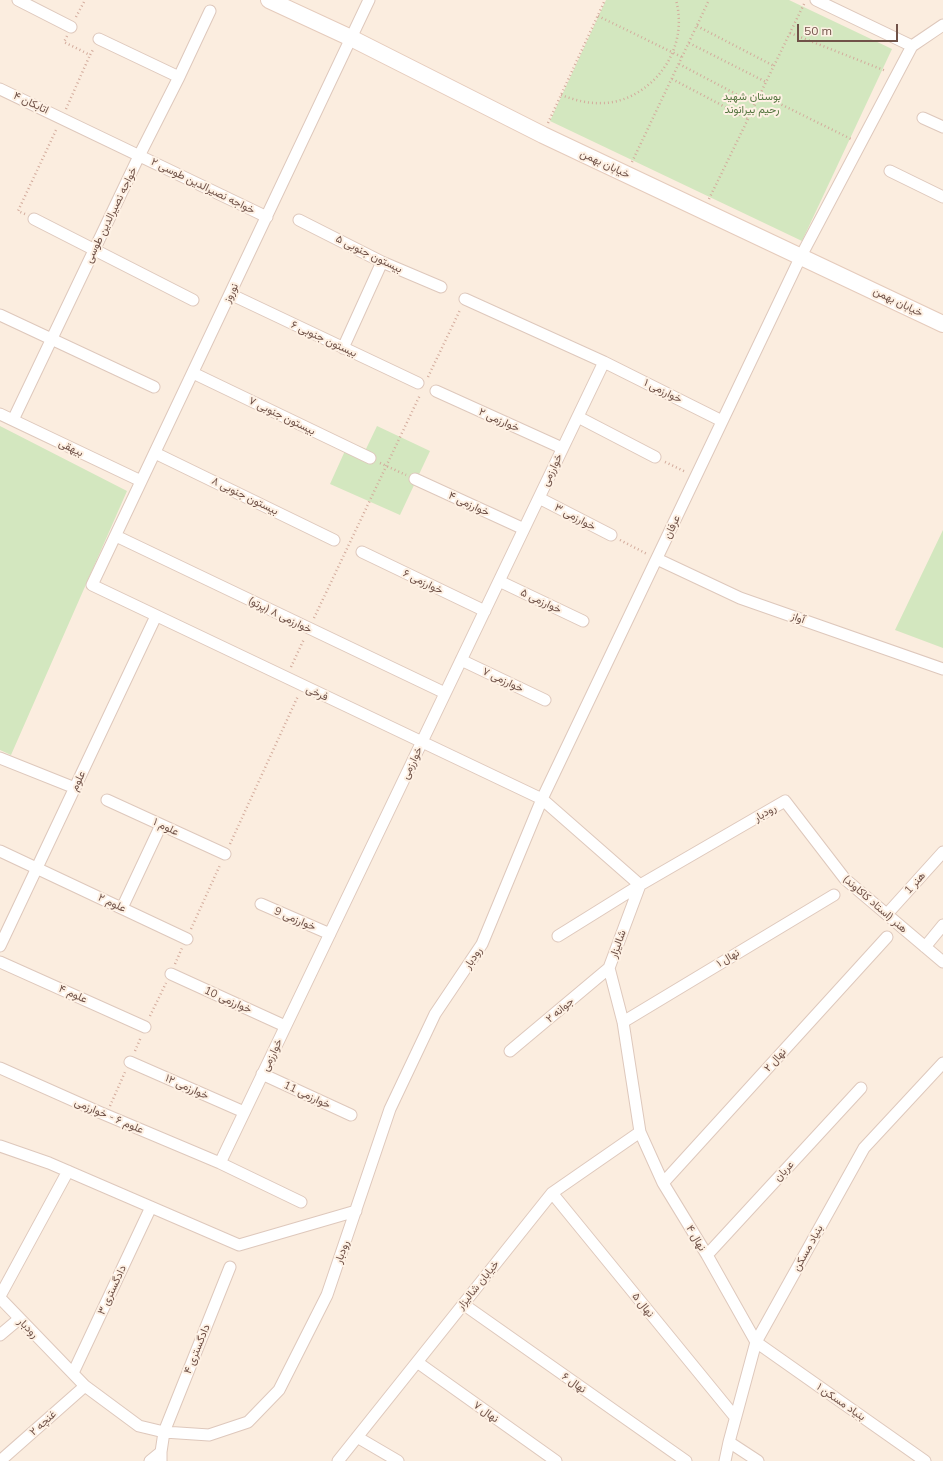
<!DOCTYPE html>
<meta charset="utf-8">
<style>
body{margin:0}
#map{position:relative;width:943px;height:1461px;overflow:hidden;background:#fbeddf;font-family:Mulish,sans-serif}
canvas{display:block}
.scale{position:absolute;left:797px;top:24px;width:101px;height:18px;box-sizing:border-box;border:2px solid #705248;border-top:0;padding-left:5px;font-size:12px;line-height:14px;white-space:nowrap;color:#705248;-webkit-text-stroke:3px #fef1e4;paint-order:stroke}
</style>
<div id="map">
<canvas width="943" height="1461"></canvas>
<div class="scale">50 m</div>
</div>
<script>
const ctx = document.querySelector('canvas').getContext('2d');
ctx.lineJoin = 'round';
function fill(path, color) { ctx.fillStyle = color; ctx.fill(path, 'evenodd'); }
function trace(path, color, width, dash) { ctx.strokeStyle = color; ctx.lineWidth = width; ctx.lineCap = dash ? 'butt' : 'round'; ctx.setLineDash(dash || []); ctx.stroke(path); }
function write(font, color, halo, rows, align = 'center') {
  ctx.font = font + ' Mulish,Vazirmatn,sans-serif'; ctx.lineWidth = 4; ctx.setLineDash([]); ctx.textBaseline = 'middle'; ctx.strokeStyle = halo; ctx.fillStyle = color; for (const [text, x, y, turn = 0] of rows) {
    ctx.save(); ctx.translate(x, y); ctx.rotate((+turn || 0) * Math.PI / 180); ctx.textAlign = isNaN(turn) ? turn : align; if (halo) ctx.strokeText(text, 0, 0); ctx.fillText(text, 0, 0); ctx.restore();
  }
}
fill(new Path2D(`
 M606 0H789L892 49 802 241 550 121Z
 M0 426 127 491 11 755 0 750Z
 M377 426 430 451 400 515 330 484 349 442 366 449Z
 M943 530V648L895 630Z`), '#d3e7bf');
const street = new Path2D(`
 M18 0 71 27
 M369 0 92 585 542 799 640 885 609 968 623 1022 640 1132 663 1183 707 1255 756 1342 925 1461
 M816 0 912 46
 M99 39 179 77
 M0 89 267 217
 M923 118 943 127
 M890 171 943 197
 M34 219 193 300
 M299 220 382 262 441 287
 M230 294 418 383
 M465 299 604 362 722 421
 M0 315 154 387
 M343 348 382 262
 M193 373 370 458
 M436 391 562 448
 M0 414 141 481
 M578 417 655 457
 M13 420 139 156 179 77 210 11
 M155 453 334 540
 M415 479 524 529
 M539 498 611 535
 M116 536 445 693
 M362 552 485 611
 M657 559 740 598 943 669
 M499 581 583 621
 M461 660 545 700
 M0 758 75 788
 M107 800 225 854
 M0 851 187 939
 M261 904 330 934
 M122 908 161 825
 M887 914 943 852
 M558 936 640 885 785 801 845 879 943 962
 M0 946 156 616
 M925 947 943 925
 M0 962 145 1027
 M171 974 285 1026
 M623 1022 834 895
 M510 1051 609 968
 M130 1062 244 1112
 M0 1068 99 1112 220 1163 301 1202
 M262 1074 351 1115
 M0 1146 49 1163 239 1245 356 1211
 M220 1163 604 362
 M663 1183 887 937
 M552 1193 735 1417
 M707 1255 861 1088
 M0 1296 68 1171
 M0 1298 85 1386 139 1426 164 1432 209 1435 248 1422 279 1390 327 1295 390 1109 435 1014 482 944 542 799 801 256 912 46 943 25
 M463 1304 686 1461
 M0 1335 19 1319
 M417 1362 556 1461
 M73 1373 151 1207
 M357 1437 398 1461
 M729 1442 758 1461
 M0 1461 85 1386
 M150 1461 161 1452
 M161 1461V1452L164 1432 230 1267
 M338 1461 552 1193 640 1132
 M725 1461 729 1442 756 1342 864 1148 943 1063`);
const secondary = new Path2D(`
 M269 0 351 38 543 135 943 324`);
trace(street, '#dec8bc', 13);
trace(secondary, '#e5cbbc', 18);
trace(new Path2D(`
 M598 16 682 57
 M76 17 85 0
 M697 26 774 66
 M790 33 886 71
 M67 36 64 42 90 55 94 48
 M689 43 766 82
 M679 64 755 104
 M672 79 748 119
 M760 94 851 139
 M561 95C575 100 588 104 603 103 614 103 626 99 635 94 669 75 686 37 676 0
 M66 109 90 55
 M548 123 605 0
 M632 162 709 0
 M709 199 805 2
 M25 214 18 211 57 128
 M428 377 460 310
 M665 462 686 472
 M380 463 406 475
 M620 540 647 554
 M314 618 420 395
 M291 667 304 639
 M230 844 298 696
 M191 929 220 865
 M175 964 182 948
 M150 1016 166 983
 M135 1051 141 1037
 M110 1106 125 1072`), '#d3ab9c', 2.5, [1, 3]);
trace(street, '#fff', 11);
trace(secondary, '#fff', 16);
write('11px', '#567641', '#fef1e4', [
 ["بوستان شهید",752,97],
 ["رحیم بیرانوند",752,110]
]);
write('11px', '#705248', '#fef1e4', [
 ["اتابکان ۴",31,103,25],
 ["خیابان بهمن",605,164,25],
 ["خواجه نصیرالدین طوسی ۲",203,186,26],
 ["خواجه نصیرالدین طوسی",111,215,-64],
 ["بیستون جنوبی ۵",369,254,26],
 ["نوروز",231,293,-64],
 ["خیابان بهمن",898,302,26],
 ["بیستون جنوبی ۶",324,339,25],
 ["خوارزمی ۱",663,391,26],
 ["بیستون جنوبی ۷",282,416,26],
 ["خوارزمی ۲",499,420,24],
 ["بیهقی",71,448,26],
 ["خوارزمی",552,470,-64],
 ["بیستون جنوبی ۸",245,496,26],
 ["خوارزمی ۴",469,504,25],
 ["خوارزمی ۳",575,517,28],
 ["عرفان",672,527,-65],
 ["خوارزمی ۶",423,582,26],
 ["خوارزمی ۵",541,601,25],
 ["خوارزمی ۸ (پرتو)",280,615,26],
 ["آواز",798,618,20],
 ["خوارزمی ۷",503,680,25],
 ["فرخی",317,693,25],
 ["خوارزمی",412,763,-64],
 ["علوم",78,781,-65],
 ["رودبار",765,813,-30],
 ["علوم ۱",166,827,25],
 ["هنر 1",915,883,-48],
 ["علوم ۲",112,903,25],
 ["هنر (استاد کاکاوند)",875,904,41],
 ["خوارزمی 9",295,919,23],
 ["شالیزار",618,944,-70],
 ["رودبار",473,958,-56],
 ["نهال ۱",728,958,-31],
 ["علوم ۴",73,994,24],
 ["خوارزمی 10",228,1000,24],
 ["جوانه ۲",560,1010,-40],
 ["خوارزمی",272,1055,-64],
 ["نهال ۲",775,1060,-48],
 ["خوارزمی ۱۲",187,1087,24],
 ["خوارزمی 11",307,1095,25],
 ["علوم ۶ - خوارزمی",109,1116,23],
 ["عربان",784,1171,-47],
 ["نهال ۴",696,1238,59],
 ["بنیاد مسکن",808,1248,-61],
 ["رودبار",342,1252,-71],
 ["خیابان شالیزار",478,1285,-51],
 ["دادگستری ۳",112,1290,-65],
 ["نهال ۵",643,1305,51],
 ["رودبار",28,1328,45],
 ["دادگستری ۴",197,1349,-68],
 ["نهال ۶",574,1383,35],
 ["بنیاد مسکن ۱",841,1402,35],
 ["نهال ۷",486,1412,35],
 ["غنچه ۲",43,1423,-42]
]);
</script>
